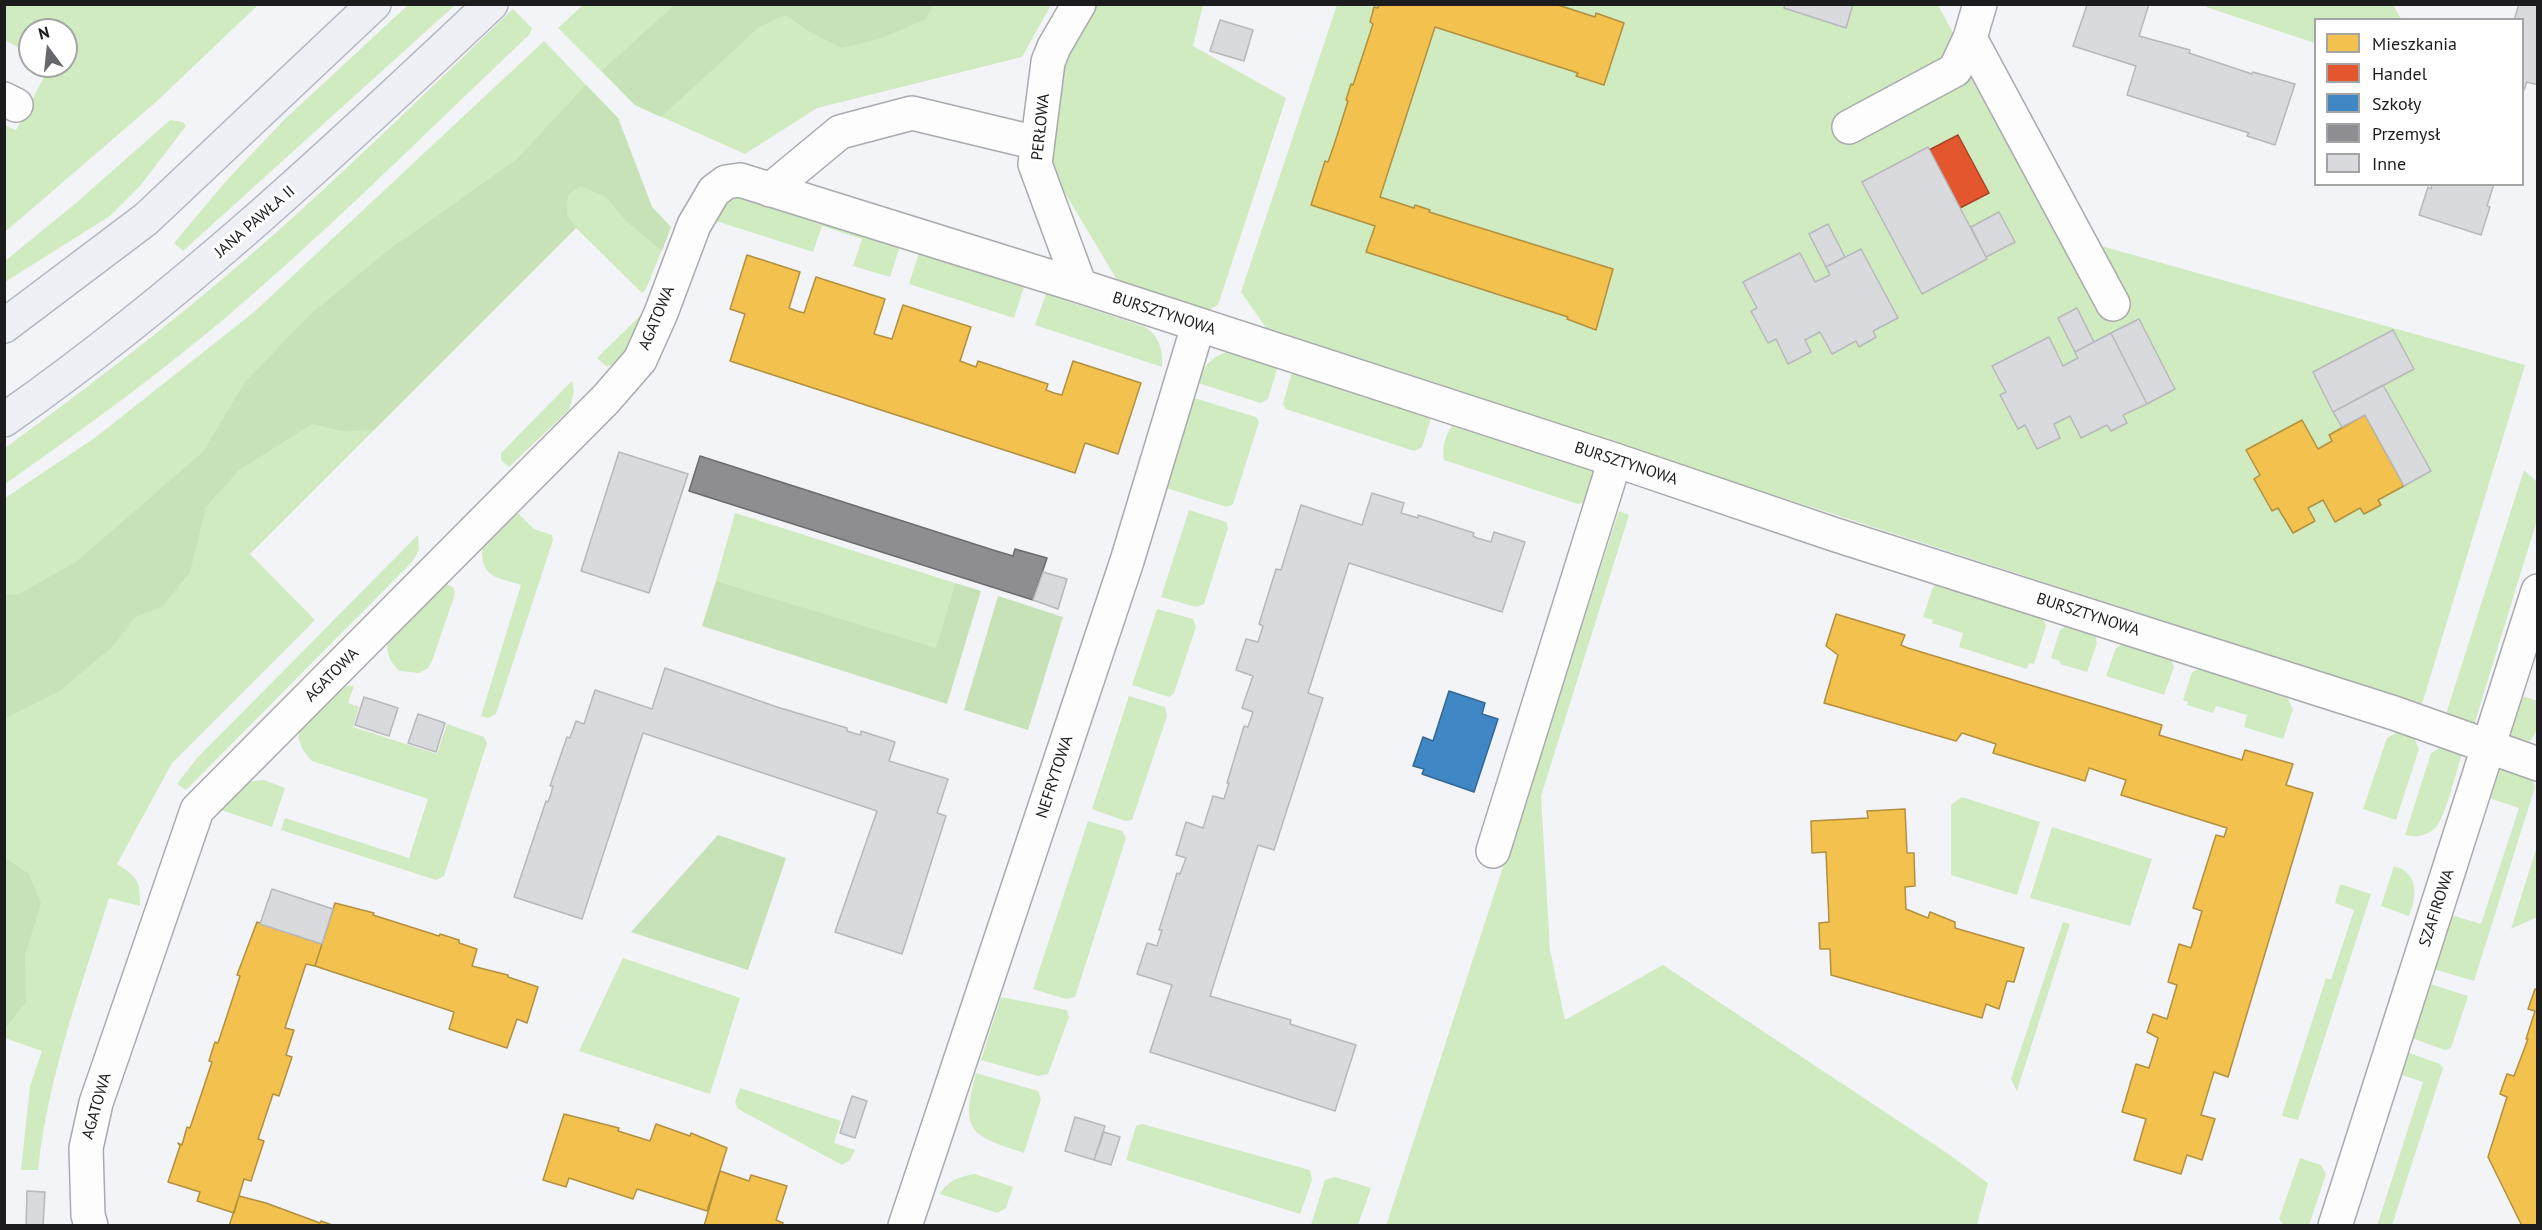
<!DOCTYPE html>
<meta charset="utf-8">
<style>
body{margin:0}
#map{position:relative;width:2542px;height:1230px;overflow:hidden;background:#f2f4f8;font-family:"PT Sans",sans-serif}
canvas{display:block}
.frame{position:absolute;inset:0;border:6px solid #1c1c1f;pointer-events:none}
.legend{position:absolute;left:2314px;top:18px;width:210px;height:168px;box-sizing:border-box;background:#fff;border:2px solid #a4a4a5;margin:0;padding:8px 10px;list-style:none;font-size:18px;color:#1c1c1f}
.legend li{display:flex;align-items:center;gap:12px;height:30px}
.legend b{width:30px;border:2px solid #a4a4a5}
.north{position:absolute;left:18px;top:18px;width:60px;height:60px;box-sizing:border-box;background:#fff;border:2px solid #a4a4a5;border-radius:50%;rotate:345deg;font-size:16px;font-weight:700;line-height:24px;text-align:center;color:#1c1c1f}
.north::after{content:'';display:block;margin:auto;width:21px;height:27px;background:#67686b;clip-path:polygon(50% 0,100% 100%,50% 72%,0 100%)}
</style>
<div id="map">
<canvas width="2542" height="1230"></canvas>
<div class="frame"></div>
<ul class="legend">
<li><b style="height:16px;background:#f2c14e"></b>Mieszkania</li>
<li><b style="height:16px;background:#e4572e"></b>Handel</li>
<li><b style="height:16px;background:#3f88c5"></b>Szkoły</li>
<li><b style="height:16px;background:#8d8d92"></b>Przemysł</li>
<li><b style="height:16px;background:#d9dadd"></b>Inne</li>
</ul>
<div class="north">N</div>
</div>
<script>
const ctx = document.querySelector('canvas').getContext('2d');
ctx.lineJoin = 'round';
function fill(path, color) { ctx.fillStyle = color; ctx.fill(path, 'evenodd'); }
function trace(path, color, width, dash) { ctx.strokeStyle = color; ctx.lineWidth = width; ctx.lineCap = dash ? 'butt' : 'round'; ctx.setLineDash(dash || []); ctx.stroke(path); }
function write(font, color, halo, rows, align = 'center') {
  ctx.font = font + ' "PT Sans",sans-serif'; ctx.lineWidth = 6; ctx.setLineDash([]); ctx.textBaseline = 'middle'; ctx.strokeStyle = halo; ctx.fillStyle = color; for (const [text, x, y, turn = 0] of rows) {
    ctx.save(); ctx.translate(x, y); ctx.rotate((+turn || 0) * Math.PI / 180); ctx.textAlign = isNaN(turn) ? turn : align; if (halo) ctx.strokeText(text, 0, 0); ctx.fillText(text, 0, 0); ctx.restore();
  }
}
fill(new Path2D(`
 M5 5H258L156 102 5 232 4 125 16 130 50 66H66V30H30V54L5 40Z
 M408 5H455L183 251 174 243 227 180 285 119Z
 M583 5H1051L1022 57 817 108 745 154 635 105 558 28Z
 M1091 5H1203L1193 46 1286 98 1218 305 1203 313 1120 285 1047 163 1064 60Z
 M1337 5H1938L2062 235 2525 365 2422 704 1269 332 1241 292Z
 M2207 5H2393L2401 19 2316 20 2315 43 2206 7Z
 M513 9 532 28 530 34C438 121 348 211 253 294 175 363 90 424 5 484V448C106 374 206 297 299 212 371 146 442 77 513 9Z
 M544 41 618 118 652 207 671 227 646 289 642 293 576 228 250 554 315 620 172 763 117 864C138 878 140 880 140 906L109 898C81 988 48 1076 38 1170H21L30 1086 42 1051 5 1038V498L96 437 254 312Z
 M170 120 183 122 186 126 140 186 110 216 5 282V261L76 203Z
 M738 197 752 198 900 246 890 277 853 266 862 239 822 226 813 252 716 221C721 208 725 202 738 197Z
 M919 253 1024 287 1014 318 909 284Z
 M1046 294 1145 327C1160 337 1163 350 1162 367L1035 325Z
 M652 304C645 318 624 369 606 366L597 358Z
 M1234 349 1271 361 1277 369 1268 399 1261 403 1198 383C1204 363 1214 356 1234 349Z
 M1298 370 1427 411 1431 418 1422 447 1414 451 1286 409 1283 404 1291 375Z
 M572 381 574 392 569 410 509 467 501 460V453Z
 M1194 398 1256 417 1259 422 1233 504 1227 507 1166 488Z
 M1457 421 1592 465 1594 473 1585 502 1578 504 1444 460C1441 448 1447 428 1457 421Z
 M2524 470 2537 482V520L2474 725 2445 717Z
 M1189 510 1226 522 1228 528 1204 604 1196 607 1161 597Z
 M1619 511 1629 515 1541 796 1550 950 1565 1020 1663 965 1947 1153 1988 1183 1977 1225 1386 1226Z
 M518 513 534 529 552 535 553 540 496 714 488 718 481 716 521 585C498 577 481 579 482 548Z
 M735 513 955 583 936 649 716 581Z
 M418 535 419 550 412 562 186 790 177 784 197 758Z
 M447 584 454 588 455 594 432 661 428 668 419 673 399 671C388 659 384 650 391 635L442 586Z
 M1939 584 2043 618 2046 626 2034 664 2029 663 2027 669 1959 647 1963 633 1932 623 1933 620 1923 617 1933 587Z
 M1157 609 1193 619 1196 627 1174 693 1169 697 1132 685Z
 M2066 626 2095 634 2097 643 2087 672 2060 664V661L2051 658 2060 630Z
 M2123 644 2171 659 2174 667 2164 695 2106 676 2116 648Z
 M2200 669 2287 697 2293 709 2283 739 2244 727 2247 715 2216 706 2213 713 2187 705 2188 702 2183 700 2192 672Z
 M347 686H354L348 703 359 707 353 727 437 754 447 724 484 737 487 743 444 876 436 880 281 830 285 818 409 858 428 799 312 761C304 753 295 739 300 729L330 698Z
 M2520 695 2537 701C2537 715 2541 734 2527 743L2508 736Z
 M1129 696 1165 707 1167 716 1132 820 1125 821 1092 809Z
 M2398 732 2414 738 2419 749 2396 820 2363 809 2387 738Z
 M2442 747 2462 754C2457 769 2445 818 2436 827 2427 836 2416 838 2405 835L2431 753Z
 M2497 765 2531 777 2535 787 2474 981 2430 968 2448 914 2481 924 2519 808 2486 797Z
 M264 780 285 788 272 827 218 809 247 782Z
 M1962 797 2040 822 2017 895 1951 875V805Z
 M1088 821 1122 831 1126 838 1075 997 1066 999 1033 989Z
 M2052 827 2152 859 2130 926 2030 898Z
 M2537 846V917L2511 929Z
 M2394 866C2419 873 2417 896 2409 916L2381 906Z
 M2340 884 2371 894 2298 1120 2282 1116 2283 1112 2326 978 2331 980 2354 910 2335 903Z
 M2063 922 2070 924 2017 1091 2011 1079Z
 M623 958 740 998 710 1094 579 1051Z
 M2427 983 2468 996 2451 1048 2445 1050 2409 1037Z
 M1001 997 1067 1010 1069 1017 1048 1074 1038 1076 981 1060Z
 M2404 1051 2440 1064 2443 1068 2392 1225 2377 1226 2423 1082 2396 1073Z
 M976 1073 1038 1091 1041 1099 1024 1153C970 1135 960 1132 976 1073Z
 M740 1088 841 1121 834 1143 855 1150 850 1160 842 1165 738 1109 735 1102Z
 M1142 1124 1310 1170 1312 1180 1300 1214 1126 1160 1136 1126Z
 M2300 1158 2321 1165 2326 1174 2309 1225H2284L2279 1219Z
 M975 1174 1013 1187 1006 1208 997 1213 940 1194C947 1181 960 1176 975 1174Z
 M1335 1177 1371 1188 1358 1225H1311L1325 1180Z`), '#d0ebc0');
fill(new Path2D(`
 M674 5V4L933 5 926 19 882 38 842 48 815 35 785 15 759 27 661 117 635 105 602 71Z
 M586 85 618 118 652 207 671 227 662 251 626 221 606 197 580 186 568 195 567 214 576 228 374 430 341 431 312 424 239 470 206 507 190 572 163 606 135 617 114 645 60 691 5 718V595L19 594 76 562 203 452 245 382 311 314 387 251 516 160Z
 M716 581 936 648 955 583 981 591 947 704 702 626Z
 M998 596 1063 617 1028 730 964 710Z
 M718 835 786 858 748 970 631 932Z
 M5 858 29 874 41 903 25 955 26 1002 5 1028Z`), '#c7e2b7');
const homes = new Path2D(`
 M1379 4H1555L1595 17 1596 13 1624 23 1604 85 1576 76 1578 73 1435 27 1380 197 1414 208 1415 205 1430 210 1429 212 1613 269 1596 330 1567 319 1568 317 1366 252 1375 226 1311 205 1325 161 1328 162 1334 145 1348 101 1346 100 1351 84 1353 85 1373 24 1370 22 1374 7 1378 8Z
 M747 255 800 272 789 308 797 311 804 313 816 277 885 299 874 334 892 339 903 305 971 327 960 361 976 367 978 361 1048 384 1046 390 1054 393 1062 395 1073 361 1141 383 1118 454 1085 443 1075 473 730 361 745 314 730 309Z
 M2365 415 2404 486 2378 500 2381 505 2364 514 2360 508 2335 522 2323 500 2308 508 2315 521 2293 533 2278 508 2272 511 2254 479 2260 475 2246 450 2302 420 2318 449 2332 441 2329 435Z
 M1836 614 1905 635 1901 645 1908 648 2162 725 2159 735 2242 760 2245 750 2293 764 2286 785 2313 793 2228 1077 2214 1072 2201 1115 2215 1119 2202 1160 2187 1155 2181 1174 2134 1160 2146 1119 2122 1112 2136 1064 2149 1068 2158 1038 2147 1032 2153 1014 2167 1019 2177 985 2168 982 2179 944 2191 948 2202 911 2193 908 2216 835 2224 837 2227 828 2121 795 2126 780 2089 768 2085 781 1993 753 1996 744 1962 733 1956 741 1824 703 1838 655 1826 646Z
 M1905 809 1907 853H1914L1915 886 1905 887 1906 909 1928 918 1930 912 1955 922V928L2024 948 2014 982 2007 981 1999 1009 1986 1004 1982 1018 1831 975 1830 949H1820L1819 923 1829 922 1826 852 1812 853 1811 821 1868 818 1867 811Z
 M335 903 374 913 373 915 439 936 440 934 459 940V943L477 949 472 966 508 975V977L538 987 527 1023 517 1019 507 1048 449 1029 454 1012 315 966Z
 M257 922 322 944 315 966 306 964 285 1028 294 1030 286 1055 292 1057 279 1096 273 1094 258 1139 264 1141 251 1181 244 1179 234 1213 197 1201 200 1192 168 1182 180 1146 178 1143 182 1145 187 1127 190 1128 212 1062 209 1061 212 1051 215 1042 218 1043 240 976 237 975Z
 M2535 989H2538V1226H2522L2488 1157 2507 1097 2500 1094 2503 1085 2507 1074 2514 1076 2528 1039H2526L2535 1011 2528 1009Z
 M564 1114 619 1128 618 1131 650 1141 656 1124 690 1136 691 1133 727 1148 707 1211 637 1189 633 1199 569 1178 566 1187 543 1180Z
 M720 1171 749 1181 751 1175 787 1186 776 1220 783 1223 782 1226H704Z
 M239 1196 266 1203 320 1223 321 1221 335 1226H229Z`);
fill(homes, '#f2c14e');
trace(homes, '#b29040', 1.5);
const shops = new Path2D(`
 M1958 135 1989 193 1960 208 1929 150Z`);
fill(shops, '#e4572e');
trace(shops, '#a8452a', 1.5);
const schools = new Path2D(`
 M1449 691 1485 703 1482 714 1498 719 1474 792 1422 774 1424 769 1413 766 1423 737 1433 741Z`);
fill(schools, '#3f88c5');
trace(schools, '#346893', 1.5);
const industry = new Path2D(`
 M700 456 993 550 1013 556 1015 549 1047 558 1033 600 689 491Z`);
fill(industry, '#8d8d92');
trace(industry, '#6b6b70', 1.5);
const building = new Path2D(`
 M1785 4H1853L1846 28 1784 8Z
 M2149 4 2139 36 2190 50 2189 53 2252 74 2253 72 2295 84 2275 145 2247 136 2249 133 2127 95 2136 66 2073 46 2087 5Z
 M2519 4H2538V85L2527 82 2522 95V20H2514Z
 M1220 20 1253 30 1244 61 1210 51Z
 M1928 147 1987 259 1922 294 1862 182Z
 M2432 184H2494L2487 206 2490 207 2481 235 2419 215 2428 187 2431 189Z
 M1999 212 2015 242 1986 257 1971 227Z
 M1828 224 1845 257 1826 267 1809 234Z
 M1861 249 1898 318 1873 331 1876 337 1859 347 1856 341 1832 354 1820 332 1805 340 1811 352 1788 364 1776 339 1768 343 1751 311 1757 308 1743 282 1800 253 1815 282 1830 275 1826 267Z
 M2077 308 2094 342 2075 352 2058 318Z
 M2139 319 2175 389 2147 404 2111 333Z
 M2393 330 2414 369 2333 412 2313 372Z
 M2111 333 2147 404 2123 415 2127 423 2111 431 2107 425 2081 438 2070 416 2054 424 2060 438 2037 449 2025 425 2018 429 2000 395 2006 392 1992 366 2049 337 2063 366 2078 358 2075 352Z
 M2383 385 2431 471 2404 486 2365 415 2342 427 2333 412Z
 M619 452 688 474 649 593 581 571Z
 M1372 493 1404 503 1401 513 1418 518V515L1474 533 1473 536 1477 538 1491 542 1494 532 1525 542 1502 612 1349 563 1308 693 1323 698 1274 850 1258 845 1210 996 1291 1020 1290 1024 1356 1045 1335 1111 1150 1052 1172 985 1137 974 1147 943 1157 946 1162 930H1159L1177 873 1180 874 1186 858 1176 855 1186 822 1203 828 1213 796 1224 799 1229 783H1227L1244 726 1248 727 1253 712 1242 708 1253 676 1236 670 1246 639 1258 642 1263 626 1259 624 1276 569 1281 570 1301 505 1362 525Z
 M1043 572 1067 579 1058 609 1033 600Z
 M665 668 777 707 847 728V731L853 733 861 735V731L895 742 889 761 948 779 937 813 946 816 902 954 835 932 877 811 643 733 582 919 514 897 546 801 548 802 551 794 553 786H550L567 737 570 738 576 721 584 724 595 690 652 709Z
 M364 697 398 708 389 736 355 725Z
 M418 714 445 723 436 752 408 743Z
 M272 889 333 909 322 944 260 924Z
 M852 1096 867 1101 855 1138 840 1133Z
 M1075 1117 1105 1126 1094 1160 1065 1151Z
 M1104 1132 1120 1137 1111 1165 1094 1160Z
 M27 1191 45 1192 43 1226H26Z`);
fill(building, '#d9dadd');
trace(building, '#b7b8bb', 1.5);
const minor = new Path2D(`
 M1079 4 1054 47 1048 62 1035 164 1080 286
 M1970 38 1980 4
 M4 99 16 105
 M1849 127 1955 70 1970 38 2113 304
 M770 190 840 132 912 113 1037 143
 M1493 851 1615 460
 M91 1226 88 1215 86 1148 96 1103 197 810 606 399 640 360 661 313 694 225 714 191 726 182 740 180 1080 286 1615 460 1833 534 2394 713 2538 764
 M905 1226 1127 561 1198 326
 M2335 1226 2538 591`);
const major = new Path2D(`
 M4 326 146 219 374 4
 M4 420C180 297 335 151 491 4`);
trace(minor, '#a8aaad', 36);
trace(major, '#b3b6c3', 36);
trace(minor, '#fdfdfe', 33);
trace(major, '#eef0f6', 33);
write('16px', '#1c1c1f', '#fff', [
 ["PERŁOWA",1041,127,-84],
 ["JANA PAWŁA II",255,222,-41],
 ["BURSZTYNOWA",1164,314,18],
 ["AGATOWA",657,318,-67],
 ["BURSZTYNOWA",1626,464,18],
 ["BURSZTYNOWA",2088,615,18],
 ["AGATOWA",332,675,-45],
 ["NEFRYTOWA",1055,777,-72],
 ["SZAFIROWA",2437,908,-72],
 ["AGATOWA",97,1106,-74]
]);
</script>
